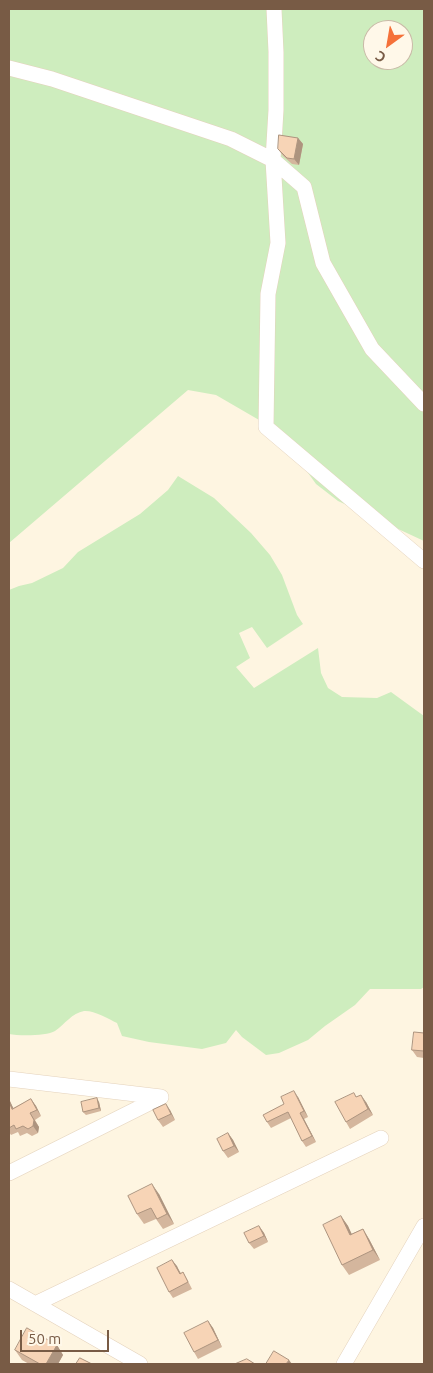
<!DOCTYPE html>
<meta charset="utf-8">
<style>
body{margin:0}
#map{position:relative;width:433px;height:1373px;overflow:hidden;background:#fef5e1;font-family:Ubuntu,sans-serif}
canvas{display:block}
.frame{position:absolute;inset:0;border:10px solid #785b45;pointer-events:none}
.north{position:absolute;left:363px;top:20px;width:50px;height:50px;box-sizing:border-box;background:#fff8e9;border:1px solid #c9b9a7;border-radius:50%;rotate:212deg;font-size:14px;font-weight:700;line-height:20px;text-align:center;color:#785b45}
.north::after{content:'';display:block;margin:auto;width:18px;height:22px;background:#f57139;clip-path:polygon(50% 0,100% 100%,50% 72%,0 100%)}
.scale{position:absolute;left:20px;top:1330px;width:89px;height:22px;box-sizing:border-box;border:2px solid #785b45;border-top:0;padding-left:6px;font-size:15px;line-height:18px;white-space:nowrap;color:#785b45;-webkit-text-stroke:4px #fff8e9;paint-order:stroke}
</style>
<div id="map">
<canvas width="433" height="1373"></canvas>
<div class="frame"></div>
<div class="north">С</div>
<div class="scale">50 m</div>
</div>
<script>
const ctx = document.querySelector('canvas').getContext('2d');
ctx.lineJoin = 'round';
function fill(path, color) { ctx.fillStyle = color; ctx.fill(path, 'evenodd'); }
function trace(path, color, width, dash) { ctx.strokeStyle = color; ctx.lineWidth = width; ctx.lineCap = dash ? 'butt' : 'round'; ctx.setLineDash(dash || []); ctx.stroke(path); }
fill(new Path2D(`
 M9 9H424V541L338 501 316 484 278 431 216 395 188 390 9 543ZM373 30H403V60H373Z
 M178 476 214 498 251 533 270 555 282 575 297 615 303 624 267 648 252 627 239 633 250 658 236 667 254 688 318 648 321 673 328 688 342 697 377 698 391 692 424 716V987L421 989H370L355 1005 325 1026 308 1040 279 1053 266 1055 242 1037 236 1030 226 1043 202 1049 149 1042 122 1036 117 1023C109 1019 93 1010 84 1011 72 1013 65 1024 55 1031 47 1036 19 1036 9 1034V590L19 586 32 583 63 568 78 552 140 514 168 490Z`), '#ceedbe');
const minor = new Path2D(`
 M274 9 276 52V110L273 160 278 243 268 294 266 427 424 561
 M9 68 52 79 231 139 273 160 304 187 323 263 372 349 424 404
 M9 1079 161 1097 9 1173
 M9 1289 140 1364
 M35 1304 381 1138
 M344 1364 424 1226`);
trace(minor, '#e4d2bc', 16);
trace(minor, '#fff', 15);
fill(new Path2D(`
 M298 138 303 144 299 165 292 164 283 156 278 149Z
 M424 1033V1058L417 1057 412 1050Z
 M298 1097 308 1117 304 1119 316 1142 306 1147 302 1141 291 1118 271 1128 267 1122Z
 M9 1099 13 1108 31 1099 36 1106 41 1116 35 1120 39 1127 38 1133 32 1136 27 1133 20 1136 18 1132 11 1135 9 1132Z
 M99 1102 101 1111 86 1115 83 1112Z
 M366 1102 373 1115 350 1129 346 1122Z
 M170 1110 175 1120 163 1127 158 1120Z
 M228 1133 233 1140 239 1152 228 1158 223 1151Z
 M159 1194 174 1224 163 1229 156 1219 144 1224 137 1214Z
 M341 1216 348 1226 351 1234 363 1229 369 1239 380 1260 349 1275 342 1265Z
 M259 1226 264 1233 268 1242 254 1249 249 1243Z
 M172 1260 181 1273 183 1272 187 1279 192 1289 173 1298 169 1292Z
 M208 1321 213 1328 222 1347 198 1359 194 1352Z
 M57 1345 63 1355 58 1364H29L22 1360 15 1350Z`), '#d4b69d');
fill(new Path2D(`
 M298 138 303 144 299 165 294 159Z
 M294 1091 298 1097 308 1117 304 1111Z
 M361 1095 366 1102 373 1115 368 1109Z
 M97 1098 99 1102 101 1111 99 1108Z
 M9 1099 17 1116 12 1109 9 1102Z
 M31 1099 36 1106 41 1116 37 1110Z
 M166 1104 170 1110 175 1120 171 1114Z
 M30 1113 39 1127 38 1133 33 1126Z
 M300 1113 304 1119 316 1142 312 1136Z
 M228 1133 233 1140 239 1152 234 1146Z
 M152 1184 159 1194 174 1224 167 1214Z
 M341 1216 348 1226 357 1245 350 1235Z
 M259 1226 264 1233 268 1242 264 1236Z
 M363 1229 369 1239 380 1260 373 1250Z
 M172 1260 177 1266 184 1281Z
 M208 1321 213 1328 222 1347 218 1340Z
 M57 1345 63 1355 58 1364H46Z
 M289 1360 292 1364H286Z`), '#ad947f');
const building = new Path2D(`
 M279 135 298 138 294 159 287 158 278 149Z
 M414 1032 424 1033V1051L412 1050Z
 M294 1091 304 1111 300 1113 312 1136 302 1141 288 1112 267 1122 263 1115 284 1104 281 1097Z
 M354 1093 356 1097 361 1095 368 1109 346 1122 335 1102Z
 M97 1098 99 1108 83 1112 81 1102Z
 M31 1099 37 1110 30 1113 34 1120 33 1126 28 1129 23 1126 16 1129 14 1125 9 1128V1102L12 1109Z
 M166 1104 171 1114 158 1120 153 1110Z
 M228 1133 234 1146 223 1151 217 1139Z
 M152 1184 167 1214 157 1219 151 1208 137 1214 128 1196Z
 M341 1216 350 1235 363 1229 373 1250 342 1265 323 1225Z
 M259 1226 264 1236 249 1243 244 1233Z
 M172 1260 180 1274 183 1272 188 1282 169 1292 157 1268Z
 M208 1321 218 1340 194 1352 184 1333Z
 M27 1328 57 1345 46 1364H40L15 1350Z
 M274 1351 289 1360 286 1364H266Z
 M80 1358 92 1364H76Z
 M247 1359 255 1364H235Z`);
fill(building, '#f7d4b6');
trace(building, '#ad947f', 1);
</script>
